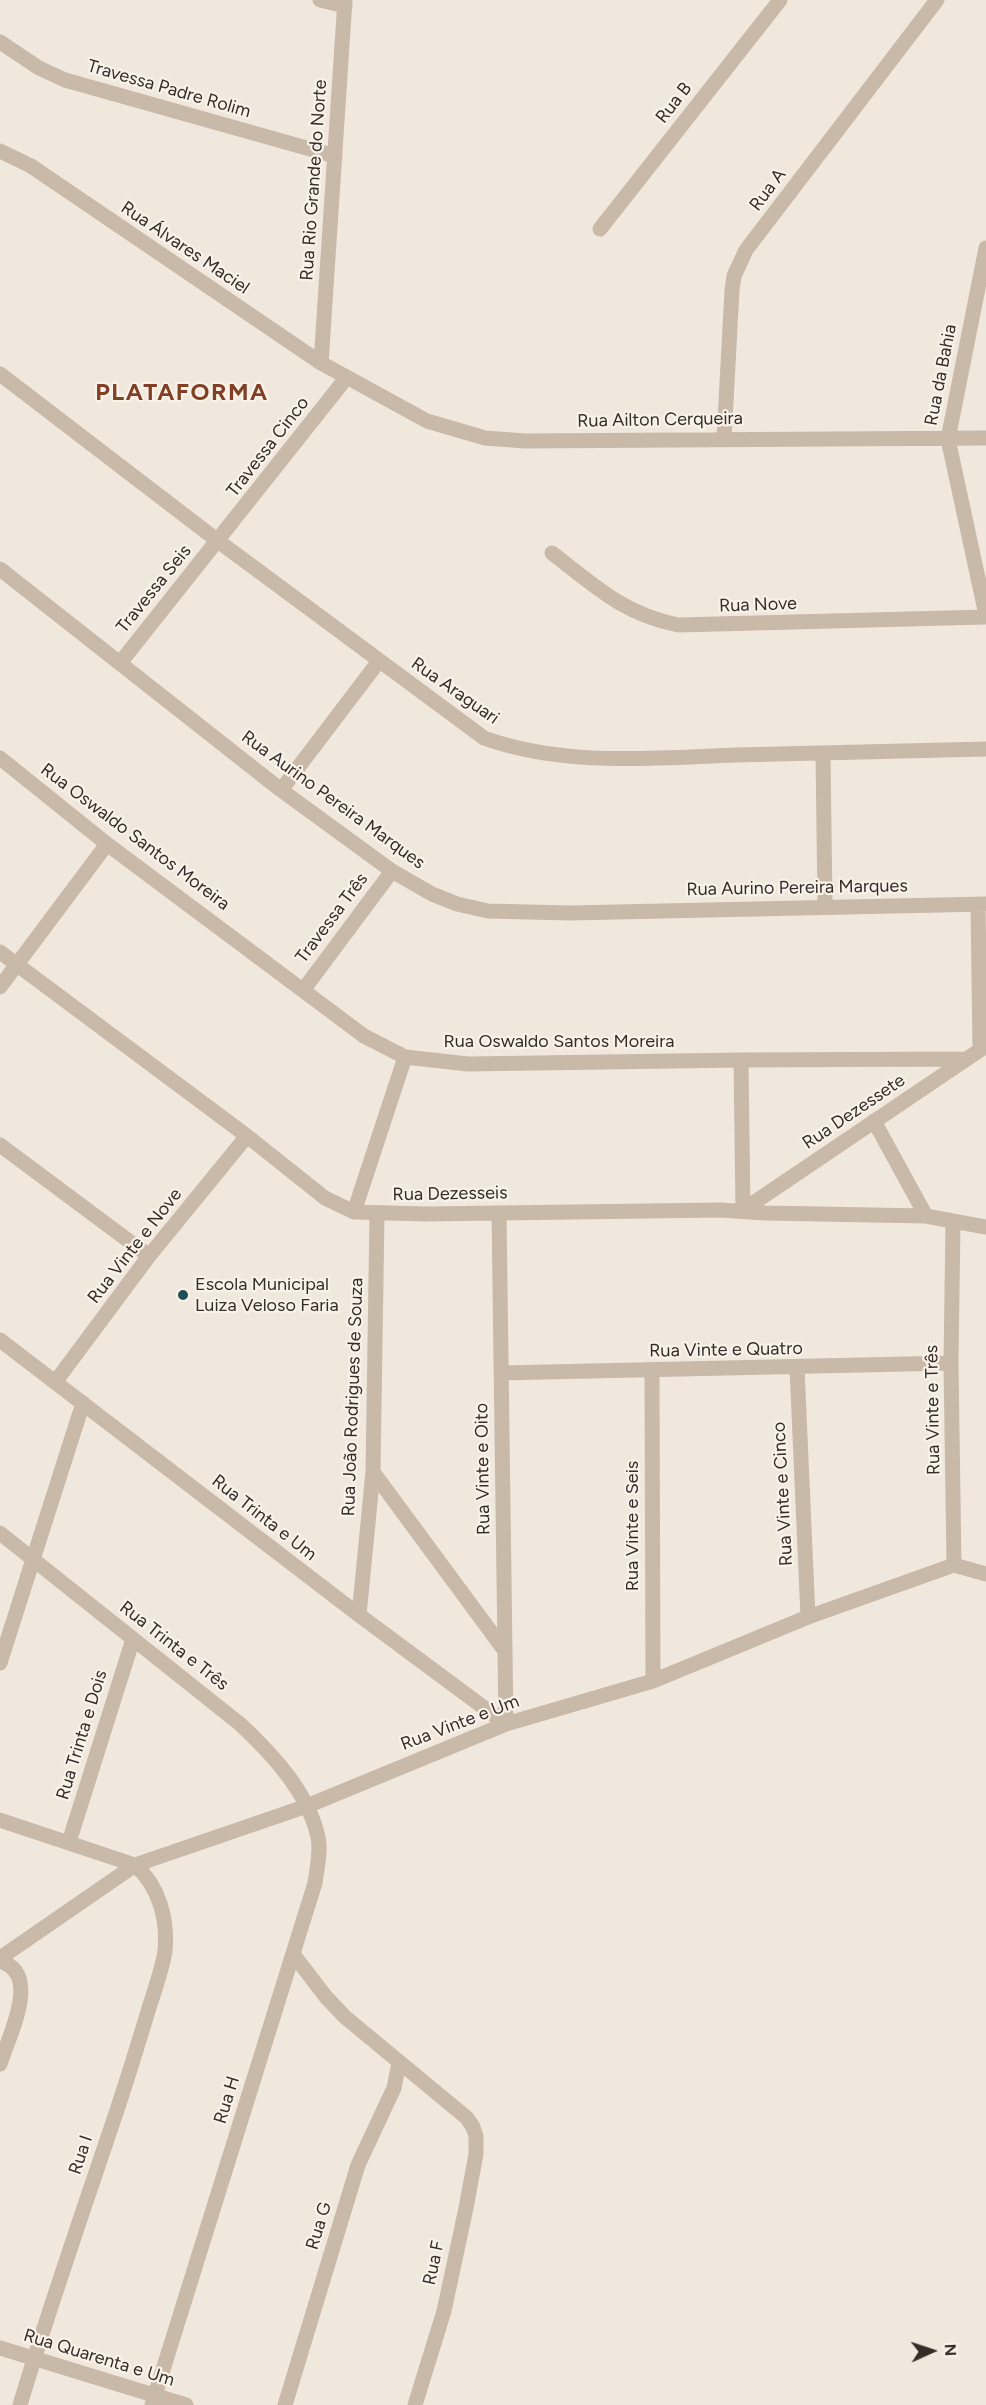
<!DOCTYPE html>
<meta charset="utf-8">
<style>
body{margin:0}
#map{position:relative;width:986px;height:2405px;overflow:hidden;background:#f1e8dd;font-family:Figtree,sans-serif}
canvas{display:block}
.north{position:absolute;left:902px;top:2321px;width:60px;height:60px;-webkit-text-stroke:4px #f9f2e9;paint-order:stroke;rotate:87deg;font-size:16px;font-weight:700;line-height:24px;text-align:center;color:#362d29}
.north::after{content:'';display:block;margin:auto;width:21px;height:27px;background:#362d29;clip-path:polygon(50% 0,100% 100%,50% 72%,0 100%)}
</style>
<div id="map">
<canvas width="986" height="2405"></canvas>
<div class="north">N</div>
</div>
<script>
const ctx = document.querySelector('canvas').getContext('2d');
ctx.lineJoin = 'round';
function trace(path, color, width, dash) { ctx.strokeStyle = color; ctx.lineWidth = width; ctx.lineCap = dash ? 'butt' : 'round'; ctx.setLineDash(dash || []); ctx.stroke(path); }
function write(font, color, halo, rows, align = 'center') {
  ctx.font = font + ' Figtree,sans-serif'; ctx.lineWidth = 4.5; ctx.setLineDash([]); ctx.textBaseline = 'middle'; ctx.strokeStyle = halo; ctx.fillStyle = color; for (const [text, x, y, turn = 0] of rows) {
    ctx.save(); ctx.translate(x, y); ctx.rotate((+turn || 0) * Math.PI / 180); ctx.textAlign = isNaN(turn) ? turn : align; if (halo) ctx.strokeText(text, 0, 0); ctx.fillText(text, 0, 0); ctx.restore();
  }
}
trace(new Path2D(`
 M320 0 345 6
 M0 42 39 68 65 80 335 156
 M0 151 31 166 321 363 427 421 485 438 525 441 986 438
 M600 229 780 0
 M986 248 948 439 986 615
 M321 363 345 0
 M0 374 218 541 484 738C565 767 652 758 736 755 819 753 903 751 986 749
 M724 439 732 290 734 276 746 250 937 0
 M552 553C595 586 623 614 678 625L986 617
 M0 569 281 790 392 871 432 894 457 904 488 911 570 913 986 904
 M120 663 347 377
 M823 753 825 906
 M0 758 107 844 364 1036 405 1057 468 1064 741 1060 966 1059
 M281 790 379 661
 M978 905 980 1050
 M0 952 247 1136 325 1198 354 1212 426 1214 721 1210 765 1213 926 1216 986 1227
 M0 987 107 844
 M304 989 392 871
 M741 1060 743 1210
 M874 1121 926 1216
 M0 1145 149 1256
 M743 1210 986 1046
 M354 1212 405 1057
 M499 1213 506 1724
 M953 1222 951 1363 954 1565
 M0 1340 359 1615 506 1724
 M797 1368 808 1617
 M652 1371 653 1681
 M501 1373 951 1363
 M56 1381 149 1256 247 1136
 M373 1472 505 1651
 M0 1533 240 1724C272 1754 308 1792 318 1837 321 1851 317 1868 315 1883L152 2405
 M954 1565 986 1574
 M359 1615 373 1472 377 1215
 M0 1663 83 1403
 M0 1820 135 1865C159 1886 168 1919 165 1951 162 1970 155 1989 149 2008 139 2041 129 2074 118 2107 85 2206 50 2305 20 2405
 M69 1842 133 1639
 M293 1954 326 1997 345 2017 467 2118 473 2127 476 2136V2154L466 2208 444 2311 415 2405
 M0 1958 135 1865 307 1806 506 1724 653 1681 808 1617 954 1565
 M0 1961C42 1974 9 2035 0 2064
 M0 2348 186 2405
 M285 2405 358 2165 394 2088 399 2063`), '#c9b9a9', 15);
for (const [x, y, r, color] of [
 [183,1295,6,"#205056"]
]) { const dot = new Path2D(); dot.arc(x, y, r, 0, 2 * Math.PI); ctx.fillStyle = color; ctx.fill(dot); trace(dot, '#f9f2e9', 2); }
write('18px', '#362d29', '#f9f2e9', [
 ["Travessa Padre Rolim",169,89,16],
 ["Rua B",674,103,-52],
 ["Rua Rio Grande do Norte",314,180,-86],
 ["Rua A",768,190,-53],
 ["Rua Álvares Maciel",185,248,34],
 ["Rua da Bahia",941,375,-79],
 ["Rua Ailton Cerqueira",660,420,-1],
 ["Travessa Cinco",268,447,-52],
 ["Travessa Seis",154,589,-51],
 ["Rua Nove",758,605,-2],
 ["Rua Araguari",455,691,35],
 ["Rua Aurino Pereira Marques",333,800,36],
 ["Rua Oswaldo Santos Moreira",135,837,37],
 ["Rua Aurino Pereira Marques",797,888,-1],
 ["Travessa Três",332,918,-53],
 ["Rua Oswaldo Santos Moreira",559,1042],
 ["Rua Dezessete",854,1112,-34],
 ["Rua Dezesseis",450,1194,-1],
 ["Rua Vinte e Nove",135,1246,-52],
 ["Rua Vinte e Quatro",726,1350,-1],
 ["Rua João Rodrigues de Souza",353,1397,-88],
 ["Rua Vinte e Três",933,1410,-91],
 ["Rua Vinte e Oito",483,1469,-91],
 ["Rua Vinte e Cinco",783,1494,-93],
 ["Rua Trinta e Um",264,1518,38],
 ["Rua Vinte e Seis",633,1526,-90],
 ["Rua Trinta e Três",174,1646,38],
 ["Rua Vinte e Um",460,1723,-21],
 ["Rua Trinta e Dois",82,1735,-73],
 ["Rua H",227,2100,-73],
 ["Rua I",81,2155,-72],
 ["Rua G",319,2226,-73],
 ["Rua F",434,2263,-78],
 ["Rua Quarenta e Um",99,2358,17]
]);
write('18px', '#362d29', '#f9f2e9', [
 ["Escola Municipal",195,1285],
 ["Luiza Veloso Faria",195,1306]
], 'left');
ctx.letterSpacing = '1.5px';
write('bold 24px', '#813f26', '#f9f2e9', [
 ["PLATAFORMA",182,393]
]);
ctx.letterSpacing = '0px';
</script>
